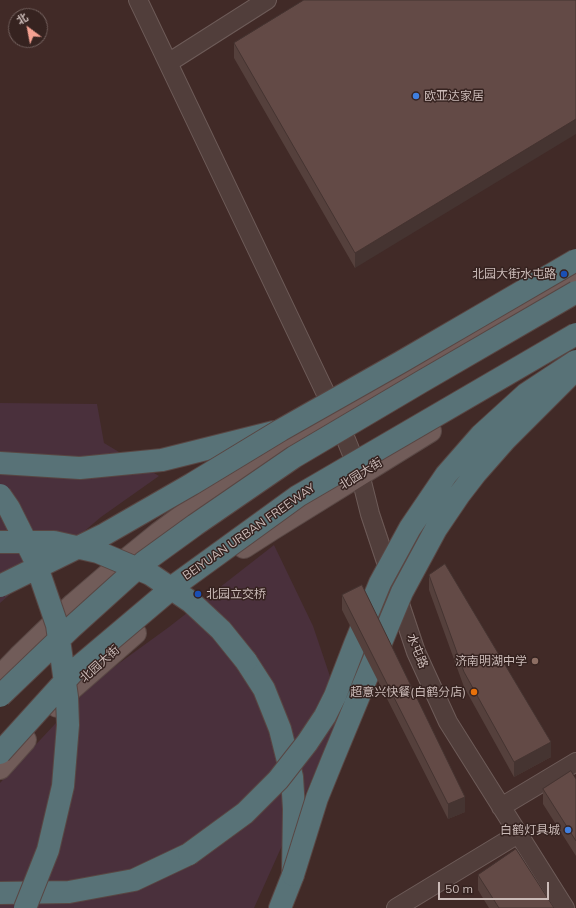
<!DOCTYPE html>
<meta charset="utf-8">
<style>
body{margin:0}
#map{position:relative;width:576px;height:908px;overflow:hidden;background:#412a27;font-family:Mulish,"Noto Sans SC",sans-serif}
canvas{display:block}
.north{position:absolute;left:8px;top:8px;width:40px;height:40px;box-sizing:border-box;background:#362320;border:1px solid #72605d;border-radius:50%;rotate:328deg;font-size:11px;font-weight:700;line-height:16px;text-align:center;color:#cbbbb8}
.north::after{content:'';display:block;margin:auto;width:14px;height:18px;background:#f6a292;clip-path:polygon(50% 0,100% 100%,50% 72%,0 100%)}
.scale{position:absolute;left:438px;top:882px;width:111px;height:18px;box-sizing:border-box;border:2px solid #cbbbb8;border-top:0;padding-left:5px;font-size:12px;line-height:14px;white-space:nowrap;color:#cbbbb8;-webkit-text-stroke:3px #362320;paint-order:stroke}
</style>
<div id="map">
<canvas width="576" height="908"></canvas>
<div class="north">北</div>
<div class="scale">50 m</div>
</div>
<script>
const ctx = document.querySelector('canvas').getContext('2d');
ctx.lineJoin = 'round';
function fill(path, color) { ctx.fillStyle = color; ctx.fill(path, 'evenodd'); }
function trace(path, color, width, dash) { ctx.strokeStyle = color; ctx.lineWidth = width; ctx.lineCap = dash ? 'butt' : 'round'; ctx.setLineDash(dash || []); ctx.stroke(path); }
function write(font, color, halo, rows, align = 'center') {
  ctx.font = font + ' Mulish,"Noto Sans SC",sans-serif'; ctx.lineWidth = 3; ctx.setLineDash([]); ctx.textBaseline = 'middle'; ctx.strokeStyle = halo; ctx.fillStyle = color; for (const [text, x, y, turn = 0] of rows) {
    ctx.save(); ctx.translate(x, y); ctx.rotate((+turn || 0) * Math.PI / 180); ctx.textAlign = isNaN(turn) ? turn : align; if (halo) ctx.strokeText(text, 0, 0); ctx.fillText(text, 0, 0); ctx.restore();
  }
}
fill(new Path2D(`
 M0 403 97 404 104 443 159 476 101 517 0 603Z
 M274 545 313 626 342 712 254 908H0V783L96 680 169 627Z`), '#4a303c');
const minor = new Path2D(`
 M138 0 336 415 360 474 370 514 416 652 448 722 565 908
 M168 63 267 0
 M501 807 576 762
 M396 908 518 834`);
const major = new Path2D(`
 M244 547 272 529 430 431
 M0 677 19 657 74 604 110 573 158 534 208 497 254 466 336 415 576 278
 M57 706 71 689 135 633
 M0 768 25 740`);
const highway = new Path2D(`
 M0 463 80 468 162 460 274 432
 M246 661 264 689 280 729 292 777 294 809 293 875 280 908
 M0 893 69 892 134 880 189 854`);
trace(minor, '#6e5c59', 20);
trace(major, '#5a4845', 24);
trace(highway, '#584643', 24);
trace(minor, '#513e3b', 18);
trace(major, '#715c59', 22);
trace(highway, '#587277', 22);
const highwayBridge = new Path2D(`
 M0 495 9 508 34 558 57 625 67 697 68 725 63 786 48 850 25 908
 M0 542H54L98 552 150 574 191 602 221 630 246 661
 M0 586 105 534 192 484 281 430 401 362 480 316 576 260
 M0 696 72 627 144 562 195 525 294 457 421 382 576 292
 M0 753 75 670 178 583 298 496 576 334
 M189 854 245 813 278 780 307 743 325 716 335 696 355 644 380 583 410 528 446 475 481 435 526 394 576 361
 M293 875 317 798 332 761 402 592 436 529 459 495 476 473 505 440 569 376`);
trace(highwayBridge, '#584643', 24, []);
trace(highwayBridge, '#587277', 22);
fill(new Path2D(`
 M576 0 355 268 234 58V43Z
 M429 575 551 757 514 777 464 687 429 590Z
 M342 595 465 812 448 819 342 610Z
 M576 779V856L543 804V789Z
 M478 875 554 908H489L478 890Z`), '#55403c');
fill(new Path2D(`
 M576 119V134L355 268V253Z
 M551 742V757L514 777V762Z
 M465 797V812L448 819V804Z`), '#453431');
const building = new Path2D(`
 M304 0H576V119L355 253 234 43Z
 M445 564 551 742 514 762 464 672 429 575Z
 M362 585 465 797 448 804 342 595Z
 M571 771 576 779V841L543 789Z
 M516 849 554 908H499L478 875Z`);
fill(building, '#634a46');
trace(building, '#453431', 1);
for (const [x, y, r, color] of [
 [416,96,4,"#3f7fe0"],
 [564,274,4,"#1a4fb4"],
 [198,594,4,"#1a4fb4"],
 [535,661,4,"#8d6e63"],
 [474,692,4,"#e8710a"],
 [568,830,4,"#3f7fe0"]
]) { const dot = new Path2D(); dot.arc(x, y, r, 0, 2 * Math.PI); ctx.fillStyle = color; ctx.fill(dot); trace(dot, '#362320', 1.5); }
write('12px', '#cbbbb8', '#362320', [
 ["欧亚达家居",424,96,"left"],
 ["北园大街水屯路",556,274],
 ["北园立交桥",206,594,"left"],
 ["济南明湖中学",527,661],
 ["超意兴快餐(白鹤分店)",466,692],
 ["白鹤灯具城",560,830]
], 'right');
write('12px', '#cbbbb8', '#362320', [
 ["北园大街",361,474,-32],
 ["BEIYUAN URBAN FREEWAY",249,532,-35],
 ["水屯路",417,651,68],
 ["北园大街",100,664,-42]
]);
</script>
